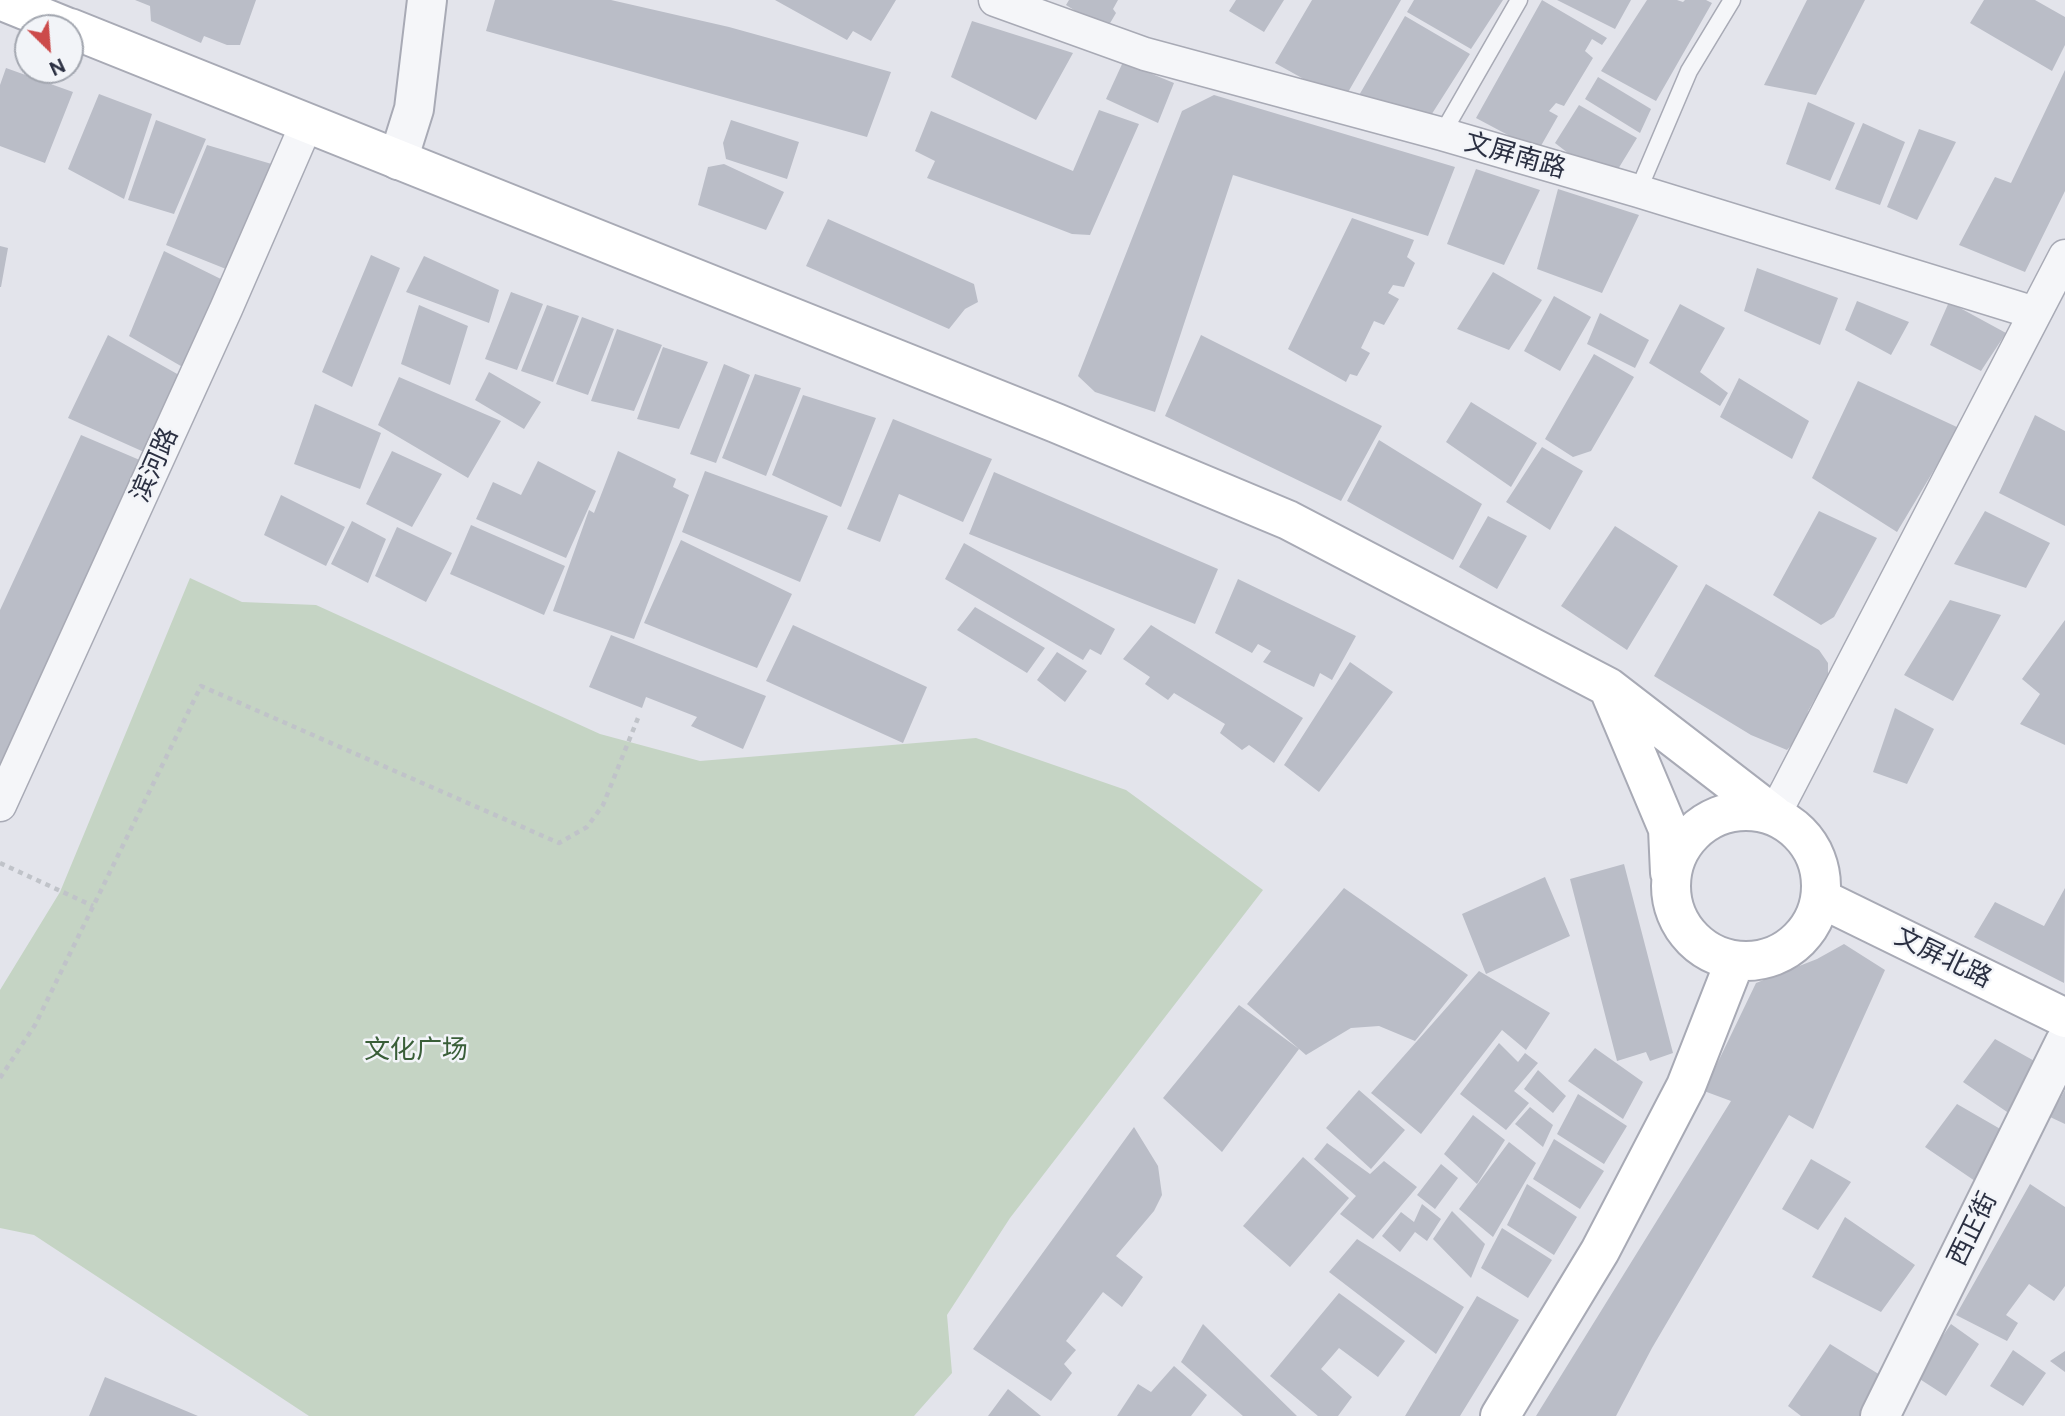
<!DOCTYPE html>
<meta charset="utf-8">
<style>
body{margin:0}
#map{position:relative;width:2065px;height:1416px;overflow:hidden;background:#e3e4eb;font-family:Figtree,sans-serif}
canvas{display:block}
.north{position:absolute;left:14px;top:14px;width:70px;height:70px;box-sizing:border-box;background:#f2f4f8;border:2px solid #a2a6af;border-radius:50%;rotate:155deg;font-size:19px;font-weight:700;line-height:28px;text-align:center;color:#2b3042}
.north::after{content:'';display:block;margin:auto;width:24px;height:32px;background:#cc4b4b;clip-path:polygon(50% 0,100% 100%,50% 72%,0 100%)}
</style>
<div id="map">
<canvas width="2065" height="1416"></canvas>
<div class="north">N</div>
</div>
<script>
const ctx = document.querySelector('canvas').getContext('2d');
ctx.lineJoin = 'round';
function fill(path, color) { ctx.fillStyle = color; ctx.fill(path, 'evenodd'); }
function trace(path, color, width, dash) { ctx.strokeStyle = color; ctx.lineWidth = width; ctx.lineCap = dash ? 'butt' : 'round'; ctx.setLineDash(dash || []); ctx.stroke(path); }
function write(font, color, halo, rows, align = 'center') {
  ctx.font = font + ' Figtree,"Noto Sans SC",sans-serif'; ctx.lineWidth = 5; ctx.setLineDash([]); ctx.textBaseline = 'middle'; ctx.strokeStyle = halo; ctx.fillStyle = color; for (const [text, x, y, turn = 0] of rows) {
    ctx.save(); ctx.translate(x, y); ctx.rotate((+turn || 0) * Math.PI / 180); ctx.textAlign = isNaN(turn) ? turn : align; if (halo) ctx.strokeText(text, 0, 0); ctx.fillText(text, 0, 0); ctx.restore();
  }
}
fill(new Path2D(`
 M190 578 242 602 316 605 600 734 700 761 976 738 1126 790 1263 890 1010 1218 947 1315 952 1373 914 1416H309L34 1235 0 1228V990L60 892Z`), '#c5d4c4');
fill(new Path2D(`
 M135 0H256L240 45H227L204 36 201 43 151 21 150 6Z
 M495 0H611L729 27 891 72 867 137 486 31Z
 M775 0H896L871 41 853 31 847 40Z
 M1069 0H1118L1113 9 1116 13 1106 30 1066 5Z
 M1236 0H1284L1264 32 1229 11Z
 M1312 0H1401L1343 101 1275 63Z
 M1414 0H1503L1471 49 1407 12Z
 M1542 0 1607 38 1602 45 1592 39 1585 51 1593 58 1564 106 1556 103 1549 111 1558 116 1538 151 1476 118Z
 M1557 0H1631L1615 29Z
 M1647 0H1677L1683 2 1685 0H1706L1712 3 1656 101 1601 71Z
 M1807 0H1865L1816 95 1764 85Z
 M1984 0H2035L2065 17V45L2052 71 1970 23Z
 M1405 16 1470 54 1428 120 1358 97Z
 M972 21 1073 53 1036 120 951 77Z
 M1123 62 1174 83 1158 123 1106 99Z
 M6 68 73 92 45 163 0 146V85Z
 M2065 70V191L2025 272 1959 245 1995 177 2011 183Z
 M1598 77 1651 109 1640 133 1585 99Z
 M99 94 152 114 124 199 68 169Z
 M1214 95 1455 167 1428 236 1233 175 1155 412 1095 392 1078 376 1182 111Z
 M1808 102 1855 123 1830 181 1786 164Z
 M1579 105 1637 138 1612 179 1594 173 1555 143Z
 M1099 110 1139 124 1090 235 1072 234 927 178 935 161 915 151 931 111 1073 171Z
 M156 120 206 139 174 214 128 200Z
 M731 120 799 142 787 179 726 159 723 143Z
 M1863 123 1905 142 1880 205 1835 189Z
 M1919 129 1956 142 1917 220 1887 207Z
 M207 145 275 165 231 271 166 245Z
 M724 164 784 192 766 230 698 205 708 167Z
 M1476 169 1540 190 1504 265 1447 244Z
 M1558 189 1639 215 1602 293 1537 269Z
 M1352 218 1414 240 1407 257 1415 263 1404 287 1393 285 1388 293 1399 299 1384 325 1374 321 1361 348 1370 353 1357 376 1350 374 1346 382 1288 349Z
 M828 219 974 284 978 302 965 309 949 329 806 266Z
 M0 246 8 248 1 287H0Z
 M164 251 227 282 186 369 129 336Z
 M371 255 400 268 352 387 322 372Z
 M424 256 499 290 489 323 406 292Z
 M1757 268 1838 298 1820 345 1744 311Z
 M1493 272 1542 300 1509 350 1457 329Z
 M511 292 543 304 517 370 485 359Z
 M1554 296 1591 317 1560 371 1524 351Z
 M1857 301 1909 322 1891 355 1845 330Z
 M1949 302 2006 333 1981 371 1930 345Z
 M1680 304 1725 328 1700 372 1728 393 1720 406 1649 363Z
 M419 305 468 326 450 385 401 364Z
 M547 305 579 316 553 382 521 371Z
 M1600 313 1649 340 1635 368 1587 344Z
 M582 317 614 329 588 395 556 384Z
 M617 329 662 345 634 411 591 401Z
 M108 335 179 375 144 452 68 418Z
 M1201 335 1382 426 1341 501 1165 416Z
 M663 347 708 362 679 429 637 419Z
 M1594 354 1634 377 1591 451 1573 457 1545 439Z
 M724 364 750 375 716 463 690 454Z
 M489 372 541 402 524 429 475 400Z
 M755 374 801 388 766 476 722 458Z
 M399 377 501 421 468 478 378 425Z
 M1739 378 1809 421 1792 459 1720 417Z
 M1858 381 1959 428 1897 532 1812 478Z
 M803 395 876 418 841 507 772 475Z
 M1471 402 1537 443 1511 487 1446 442Z
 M315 404 381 433 360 489 294 464Z
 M2035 415 2065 431V526L1999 493Z
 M893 419 992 459 963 522 899 494 880 542 847 529Z
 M81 435 142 461 0 772V610Z
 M1379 440 1482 504 1453 560 1347 501Z
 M1542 447 1583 471 1550 530 1506 502Z
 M392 451 442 474 412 527 366 504Z
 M618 451 676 479 673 487 689 495 634 639 553 611 589 510 594 513Z
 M538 461 596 491 566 558 476 519 493 482 521 495Z
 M705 471 828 516 800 582 682 532Z
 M994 472 1218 569 1195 624 969 534Z
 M281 495 345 527 326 566 264 535Z
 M1819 511 1877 538 1834 617 1821 625 1773 595Z
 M1985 511 2050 543 2026 588 1954 564Z
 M1488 516 1527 536 1497 589 1459 567Z
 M352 521 386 539 368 583 331 564Z
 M471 525 565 566 544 615 450 574Z
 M1615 526 1678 566 1627 650 1561 606Z
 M397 527 452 553 426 602 375 576Z
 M681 540 792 594 757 668 644 623Z
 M964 543 1115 629 1101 655 1090 649 1083 660 945 579Z
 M1238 579 1356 636 1332 680 1320 673 1314 687 1263 662 1271 651 1258 644 1252 653 1215 633Z
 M1706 584 1819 650 1828 663V676L1808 711 1805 730 1787 750 1751 735 1654 676Z
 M1950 600 2001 615 1953 701 1904 675Z
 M975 607 1045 648 1027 673 957 630Z
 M2065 620V745L2020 724 2040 694 2022 679Z
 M793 625 927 687 903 743 766 681Z
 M1151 625 1303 718 1274 763 1249 745 1242 750 1220 733 1225 724 1174 693 1168 700 1145 684 1150 677 1123 659Z
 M611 635 766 696 743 749 691 726 697 717 646 697 642 708 589 687Z
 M1057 652 1087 671 1065 702 1037 680Z
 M1350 662 1393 692 1319 792 1284 765Z
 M1895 708 1934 729 1907 784 1873 772Z
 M1624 864 1673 1053 1650 1061 1646 1052 1617 1061 1570 879Z
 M1545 877 1570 936 1486 974 1462 914Z
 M1344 888 1468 975 1415 1041 1379 1026 1351 1028 1306 1055 1247 1004Z
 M2065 888 2064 983 1974 937 1995 902 2044 926Z
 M1844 944 1885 970 1813 1129 1789 1115 1652 1348 1616 1416H1536L1731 1101 1704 1091 1756 983 1817 959Z
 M1479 971 1550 1013 1526 1050 1502 1030 1421 1134 1371 1093Z
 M1239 1005 1299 1049 1222 1152 1163 1098Z
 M1995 1039 2047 1068 2013 1116 1963 1082Z
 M1499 1043 1518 1062 1525 1053 1538 1063 1514 1091 1529 1103 1506 1130 1460 1094Z
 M1595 1048 1643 1082 1623 1119 1568 1081Z
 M1538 1070 1566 1096 1553 1113 1524 1089Z
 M1359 1090 1405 1130 1371 1169 1326 1128Z
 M2065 1090V1124L2050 1117Z
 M1578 1094 1627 1126 1604 1164 1557 1134Z
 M1957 1104 2009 1134 1975 1181 1925 1147Z
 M1530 1107 1553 1125 1543 1147 1515 1124Z
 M1473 1115 1505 1140 1477 1184 1444 1154Z
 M1134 1127 1158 1166 1162 1195 1154 1211 1116 1256 1143 1277 1122 1307 1103 1292 1066 1341 1076 1350 1064 1364 1072 1373 1051 1401 973 1349Z
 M1554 1139 1604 1171 1580 1209 1533 1179Z
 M1509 1142 1536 1163 1493 1237 1459 1209Z
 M1327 1143 1370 1174 1384 1161 1417 1187 1373 1239 1340 1214 1356 1196 1314 1159Z
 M1303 1157 1349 1198 1290 1267 1243 1226Z
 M1811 1159 1851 1182 1818 1230 1782 1209Z
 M1441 1164 1458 1178 1435 1209 1417 1195Z
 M1527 1184 1577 1217 1554 1255 1507 1225Z
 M2030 1184 2065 1207V1286L2054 1301 2029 1284 2006 1315 2018 1323 2007 1341 1956 1315Z
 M1422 1204 1441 1219 1427 1241 1415 1232 1400 1252 1382 1236 1401 1212 1414 1222Z
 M1452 1211 1485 1244 1471 1278 1433 1239Z
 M1845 1217 1915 1265 1881 1312 1812 1277Z
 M1502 1228 1552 1260 1528 1298 1481 1268Z
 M1357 1239 1464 1307 1436 1354 1329 1272Z
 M1339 1293 1405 1341 1378 1377 1339 1348 1321 1369 1352 1397 1338 1416H1318L1270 1376Z
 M1477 1296 1519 1320 1460 1416H1405Z
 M1203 1324 1297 1416H1243L1181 1362Z
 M1951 1324 1979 1344 1946 1396 1915 1376Z
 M1830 1344 1885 1378 1860 1416H1801L1788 1406Z
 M2013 1350 2046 1373 2023 1406 1990 1386Z
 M2065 1351V1372L2050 1361Z
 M1174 1366 1207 1395 1191 1416H1117L1138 1384 1151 1392Z
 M105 1377 198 1416H89Z
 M1008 1389 1041 1416H988Z`), '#babdc7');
const service = new Path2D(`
 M1442 134 1519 0
 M1638 191 1689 71 1732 0`);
const minor = new Path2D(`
 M995 0 1145 54 1442 134 1638 191 2035 313
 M0 805 226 309 307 123
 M1774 815 2065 256`);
const tertiary = new Path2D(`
 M398 160 414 109 427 0
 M1880 1416 2065 1042`);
const secondary = new Path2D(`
 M0 0 69 28
 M70 28 1056 423 1288 520 1608 687 1774 815
 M1609 689 1668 829 1670 873
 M1671 886a75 75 0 1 1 150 0a75 75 0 1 1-150 0Z
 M1820 898 2065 1018
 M1500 1416 1600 1251 1686 1086 1735 961`);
trace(service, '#a8aab5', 19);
trace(minor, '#a8aab5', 35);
trace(tertiary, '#a8aab5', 42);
trace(secondary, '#a8aab5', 42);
trace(new Path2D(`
 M0 863 93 906
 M0 1078 35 1025 201 686 559 843 587 827 603 805 638 718`), '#c0c3c9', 4.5, [5, 5]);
trace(service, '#f5f6f9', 16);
trace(minor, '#f5f6f9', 32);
trace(tertiary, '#f5f6f9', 38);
trace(secondary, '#fff', 38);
write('26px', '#2b3042', '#f2f4f8', [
 ["文屏南路",1515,156,16],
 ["滨河路",155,465,-66],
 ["文屏北路",1943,958,26],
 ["西正街",1973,1229,-64]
]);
write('26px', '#395e38', '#f2f4f8', [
 ["文化广场",416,1050]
]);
</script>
